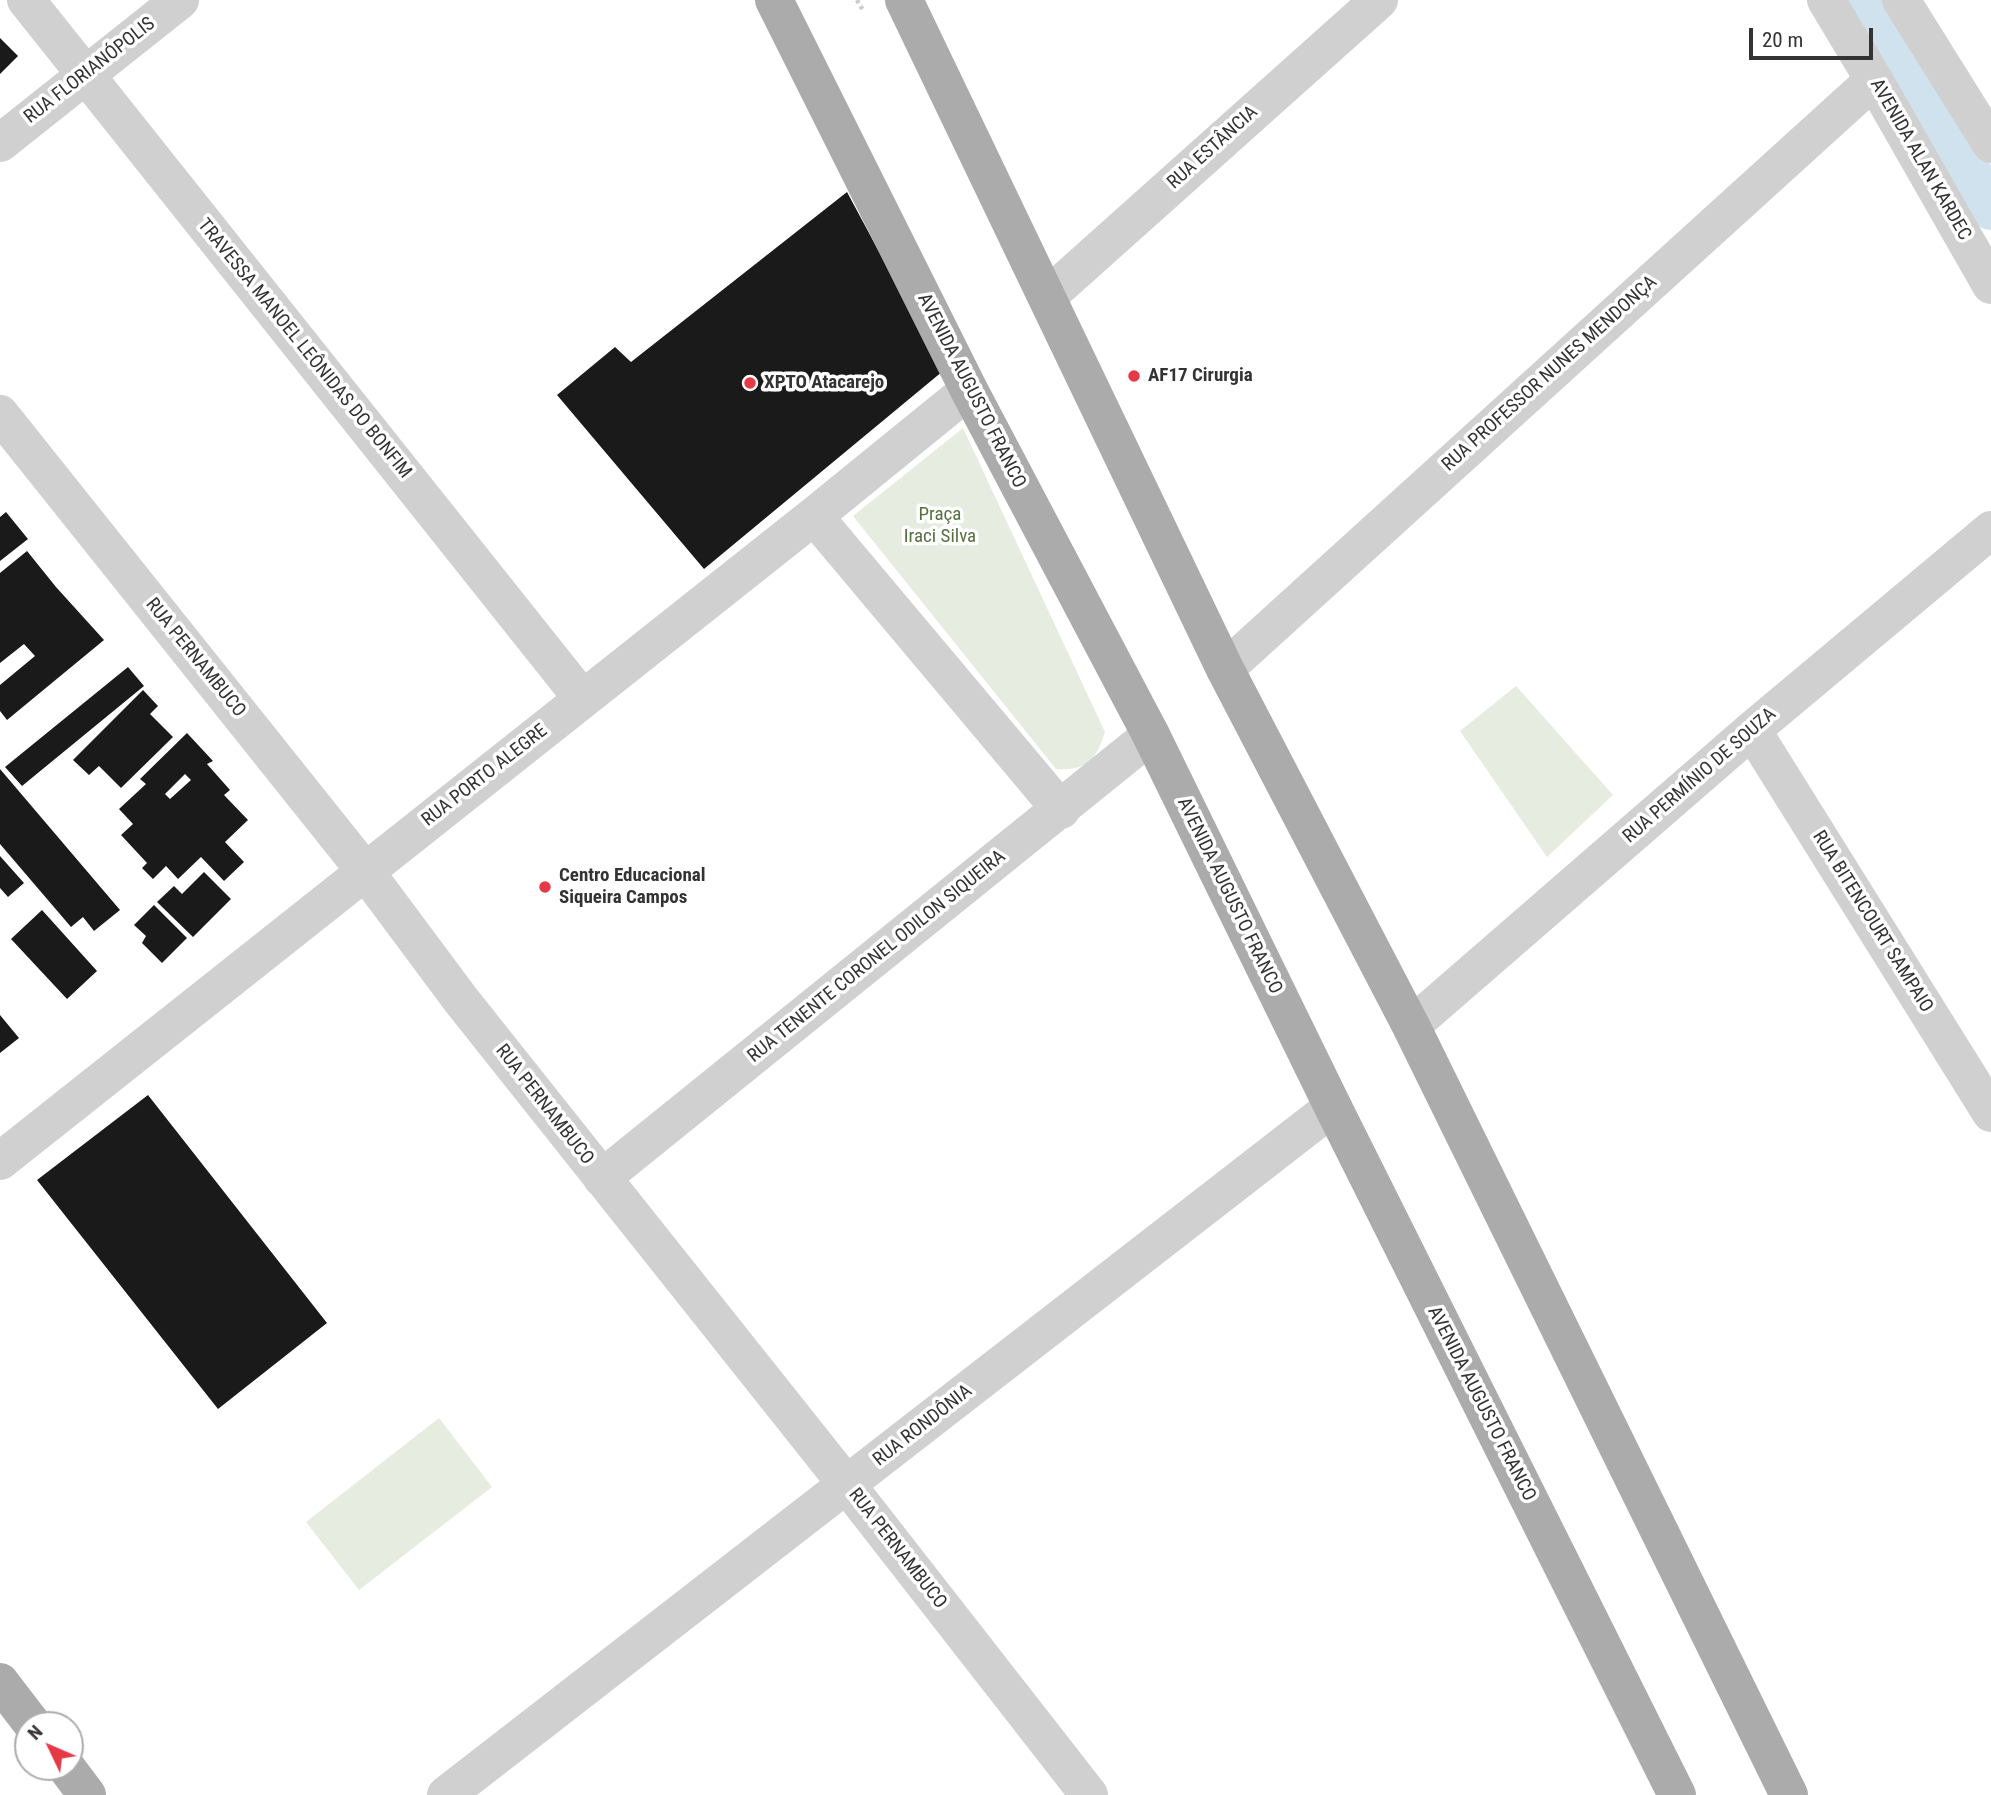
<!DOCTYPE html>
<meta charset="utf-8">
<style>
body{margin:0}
#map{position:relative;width:1991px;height:1795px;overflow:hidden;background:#fff;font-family:"Roboto Condensed",sans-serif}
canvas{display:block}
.north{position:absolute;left:14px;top:1711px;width:70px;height:70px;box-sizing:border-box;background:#fff;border:2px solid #adadad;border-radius:50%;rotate:314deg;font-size:19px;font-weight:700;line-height:28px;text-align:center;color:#333}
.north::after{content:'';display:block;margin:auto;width:24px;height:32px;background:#e63946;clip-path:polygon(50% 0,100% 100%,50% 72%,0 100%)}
.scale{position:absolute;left:1749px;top:28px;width:124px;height:32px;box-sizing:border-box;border:4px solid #333;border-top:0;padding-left:9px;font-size:21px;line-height:24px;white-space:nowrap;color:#333;-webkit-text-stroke:5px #fff;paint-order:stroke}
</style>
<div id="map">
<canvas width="1991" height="1795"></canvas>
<div class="north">N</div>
<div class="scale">20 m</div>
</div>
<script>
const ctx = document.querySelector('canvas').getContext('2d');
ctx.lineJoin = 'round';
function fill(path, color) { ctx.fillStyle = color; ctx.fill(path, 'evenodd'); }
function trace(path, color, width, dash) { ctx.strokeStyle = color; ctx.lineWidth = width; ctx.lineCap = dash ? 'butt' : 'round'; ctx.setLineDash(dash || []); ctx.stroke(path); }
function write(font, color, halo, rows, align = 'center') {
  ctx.font = font + ' "Roboto Condensed",sans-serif'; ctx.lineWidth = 7; ctx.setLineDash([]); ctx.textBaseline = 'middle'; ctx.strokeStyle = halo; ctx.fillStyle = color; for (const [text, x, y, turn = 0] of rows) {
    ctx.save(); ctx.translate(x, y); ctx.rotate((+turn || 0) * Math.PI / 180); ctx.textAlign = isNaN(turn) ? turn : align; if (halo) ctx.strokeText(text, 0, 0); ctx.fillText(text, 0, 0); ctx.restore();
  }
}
fill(new Path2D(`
 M963 428 1105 732C1096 760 1087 771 1056 769L853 516Z
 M1516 686 1613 795 1547 857 1460 731Z
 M439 1418 492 1487 359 1590 306 1522Z`), '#e6ecdf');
trace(new Path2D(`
 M1865 0 1991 208`), '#cfe2ee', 44);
fill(new Path2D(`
 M0 38 18 56 0 74Z
 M847 192 943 371 704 569 557 395 615 347 631 362Z
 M6 512 28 539 0 561V517Z
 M27 551 56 587 104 640 7 720 0 711V685L35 656 24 644 0 663V573Z
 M128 667 144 686 22 786 5 767Z
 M143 690 158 706 150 714 173 737 121 788 99 766 89 775 73 760Z
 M187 733 213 761 207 764 230 790 224 795 248 820 225 842 244 862 224 881 201 857 178 879 166 866 153 879 142 868 147 863 121 835 133 824 119 809 146 784 140 779ZM185 774 191 780 170 799 165 794Z
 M0 769 120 910 94 931 83 917 71 927 0 844Z
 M0 856 24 883 8 897 0 888Z
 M204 872 231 899 193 937 157 902 174 886 182 894Z
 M154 905 187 938 162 963 142 943 146 936 134 925Z
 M42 910 97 971 67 999 11 939Z
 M0 1015 19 1038 0 1053Z
 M148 1095 327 1323 218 1409 37 1180Z`), '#1a1a1a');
trace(new Path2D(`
 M857 0 864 12`), '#cdcdcd', 4.5, [3.5, 3.5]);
trace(new Path2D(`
 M26 0 582 698
 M1826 0 1874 80 1991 285
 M1901 0 1991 144
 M0 143 180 0
 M1048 296 1379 0
 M0 414 365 871 461 1000 847 1485 1089 1795
 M814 516 1061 810
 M1225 669 1874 80
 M1752 730 1991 1113
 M1411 1026 1752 730 1991 530
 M0 1161 814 516 969 390
 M602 1178 1151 735
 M446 1795 1333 1107`), '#d0d0d0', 38);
trace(new Path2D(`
 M774 0 969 390 1151 735 1333 1107 1677 1795
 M904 0 1225 669 1411 1026 1789 1795
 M0 1682 33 1725
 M66 1767 87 1795`), '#ababab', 38);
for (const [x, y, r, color] of [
 [1134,376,7,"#e63946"],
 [750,383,7,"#e63946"],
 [545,887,7,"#e63946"]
]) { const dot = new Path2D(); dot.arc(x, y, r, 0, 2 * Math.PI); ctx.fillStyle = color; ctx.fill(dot); trace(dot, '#fff', 2.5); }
write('19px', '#333', '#fff', [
 ["RUA FLORIANÓPOLIS",90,71,-38],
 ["RUA ESTÂNCIA",1213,148,-42],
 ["AVENIDA ALAN KARDEC",1920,160,60],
 ["TRAVESSA MANOEL LEÔNIDAS DO BONFIM",304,349,51],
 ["RUA PROFESSOR NUNES MENDONÇA",1550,374,-42],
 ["AVENIDA AUGUSTO FRANCO",971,391,63],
 ["RUA PERNAMBUCO",195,658,51],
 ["RUA PORTO ALEGRE",485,776,-38],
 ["RUA PERMÍNIO DE SOUZA",1700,776,-41],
 ["AVENIDA AUGUSTO FRANCO",1229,896,64],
 ["RUA BITENCOURT SAMPAIO",1872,922,58],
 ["RUA TENENTE CORONEL ODILON SIQUEIRA",877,957,-39],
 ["RUA PERNAMBUCO",544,1105,52],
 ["AVENIDA AUGUSTO FRANCO",1481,1404,63],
 ["RUA RONDÔNIA",923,1426,-38],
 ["RUA PERNAMBUCO",897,1549,52]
]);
write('bold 19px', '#333', '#fff', [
 ["AF17 Cirurgia",1148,376],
 ["XPTO Atacarejo",764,383],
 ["Centro Educacional",559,876],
 ["Siqueira Campos",559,898]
], 'left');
write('19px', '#56703f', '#fff', [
 ["Praça",940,515],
 ["Iraci Silva",940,537]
]);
</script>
